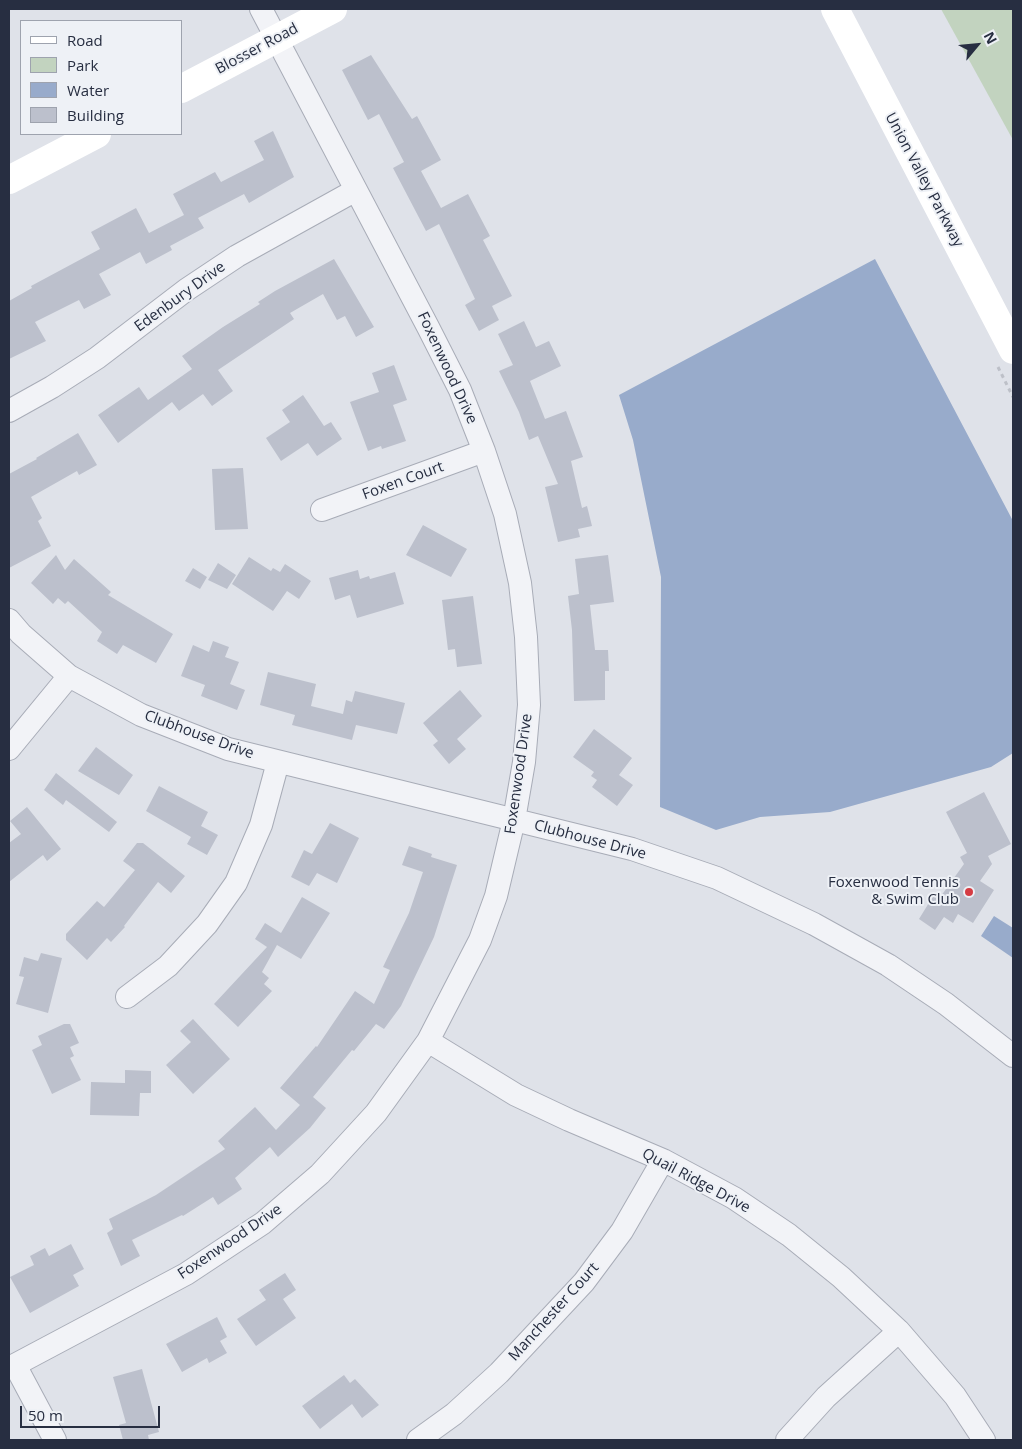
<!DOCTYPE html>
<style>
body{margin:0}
#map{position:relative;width:1022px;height:1449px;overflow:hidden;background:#dfe2e9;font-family:"Open Sans",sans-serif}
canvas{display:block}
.frame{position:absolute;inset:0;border:10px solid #272e41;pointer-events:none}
.legend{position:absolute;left:20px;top:20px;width:162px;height:115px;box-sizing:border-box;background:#eef1f6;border:1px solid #9ea3ae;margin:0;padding:6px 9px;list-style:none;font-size:15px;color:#272e41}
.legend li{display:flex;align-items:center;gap:10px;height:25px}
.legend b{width:25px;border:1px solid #9ea3ae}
.north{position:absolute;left:952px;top:20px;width:50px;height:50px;-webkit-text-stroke:4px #eef1f6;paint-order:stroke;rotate:62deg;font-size:14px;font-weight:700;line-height:20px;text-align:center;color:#272e41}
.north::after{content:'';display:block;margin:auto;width:18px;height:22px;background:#272e41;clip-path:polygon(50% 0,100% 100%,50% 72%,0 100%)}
.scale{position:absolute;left:20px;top:1406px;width:140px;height:22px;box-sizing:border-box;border:2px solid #272e41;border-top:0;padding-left:6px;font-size:15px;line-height:18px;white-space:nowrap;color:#272e41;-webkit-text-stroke:4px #eef1f6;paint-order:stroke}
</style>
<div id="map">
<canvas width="1022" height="1449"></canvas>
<div class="frame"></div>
<ul class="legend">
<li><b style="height:6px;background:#fff"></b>Road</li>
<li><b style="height:14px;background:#c2d3bf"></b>Park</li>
<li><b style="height:14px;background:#98abcb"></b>Water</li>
<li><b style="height:14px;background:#bcc0cc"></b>Building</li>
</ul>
<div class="north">N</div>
<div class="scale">50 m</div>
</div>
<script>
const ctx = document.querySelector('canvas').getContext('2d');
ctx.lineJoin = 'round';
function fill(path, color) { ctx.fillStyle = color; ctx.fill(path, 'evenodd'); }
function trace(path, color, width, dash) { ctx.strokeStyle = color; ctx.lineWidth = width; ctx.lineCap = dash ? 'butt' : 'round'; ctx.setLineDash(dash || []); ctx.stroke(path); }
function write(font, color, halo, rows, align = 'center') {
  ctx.font = font + ' "Open Sans",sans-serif'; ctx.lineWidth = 4; ctx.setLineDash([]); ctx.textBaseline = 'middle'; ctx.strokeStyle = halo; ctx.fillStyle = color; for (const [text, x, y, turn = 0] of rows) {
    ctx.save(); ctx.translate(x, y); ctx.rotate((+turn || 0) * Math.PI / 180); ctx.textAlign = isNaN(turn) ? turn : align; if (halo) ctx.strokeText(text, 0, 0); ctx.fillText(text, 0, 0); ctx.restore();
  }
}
fill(new Path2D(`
 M941 9H1013V140Z`), '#c2d3bf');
fill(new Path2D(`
 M875 259 1013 521V753L991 767 830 812 760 817 716 830 660 807 661 577 633 440 619 395Z
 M994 916 1013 928V958L981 936Z`), '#98abcb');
fill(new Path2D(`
 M371 55 412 119 417 116 441 160 421 171 441 208 468 194 490 236 483 240 512 296 492 306 499 320 479 331 465 305 475 299 439 224 426 231 393 168 404 162 379 114 368 120 342 70Z
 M273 131 294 177 249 203 244 194 198 218 204 228 170 246 172 250 146 264 140 252 99 274 111 295 84 309 79 300 35 322 46 341 9 359V301L32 288 31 286 100 249 91 232 136 208 149 233 184 215 173 194 215 172 221 182 264 160 254 141Z
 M334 259 374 327 356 337 345 316 337 320 323 294 290 313 294 319 218 370 233 391 212 406 203 394 179 411 172 402 118 443 98 415 139 387 148 400 192 369 182 356 223 327 260 304 258 302 275 291Z
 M524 321 536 347 549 341 561 366 530 381 545 419 566 411 583 457 571 461 582 508 587 506 592 526 578 529 580 537 558 542 545 487 558 484 538 436 529 440 519 412 499 371 513 365 498 334Z
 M394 365 407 400 393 405 406 441 382 449 381 446 368 451 350 402 379 392 372 373Z
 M303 395 324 426 331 422 342 439 317 456 308 443 281 461 266 438 290 422 282 410Z
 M78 433 97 465 79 475 77 471 31 497 42 518 38 521 51 546 9 568V474L37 459 36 458Z
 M243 468 248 529 215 530 212 469Z
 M423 525 467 549 451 577 406 555Z
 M56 555 65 570 74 559 111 592 108 595 173 634 156 663 123 645 117 654 97 641 102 632 68 601 65 604 58 598 53 604 31 583Z
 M608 555 614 602 590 605 595 650H608L609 671H605V700L574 701 572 630 568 596 579 594 575 559Z
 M249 557 271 571 273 568 280 572 285 564 311 581 299 599 287 591 273 611 232 584Z
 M218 563 236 575 227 589 208 580Z
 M193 568 207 577 200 589 185 581Z
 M358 570 360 579 369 576 370 579 395 572 404 604 357 618 350 595 335 600 329 578Z
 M473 596 482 664 457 667 455 649 448 650 442 600Z
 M213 641 229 647 225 657 239 662 230 684 245 690 237 710 201 696 205 685 181 676 193 645 209 652Z
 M268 672 316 684 311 706 343 714 346 700 352 702 355 691 405 703 397 734 356 725 352 740 292 725 295 715 260 705Z
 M460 690 482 716 457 739 466 749 449 764 433 745 438 741 423 723Z
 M594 729 632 758 619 775 633 785 617 806 592 787 597 780 591 776 594 772 573 757Z
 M96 747 133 775 119 795 78 771Z
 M56 773 117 822 109 832 66 800 63 805 44 790Z
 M159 786 208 812 201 826 218 835 207 855 187 844 191 837 146 811Z
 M984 792 1011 844 988 856 992 864 980 881 994 890 973 923 958 914 953 923 944 917 935 930 919 919 935 893 941 896 964 864 960 857 967 853 946 812Z
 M27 807 61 849 47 861 43 855 9 882V843L21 834 10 821Z
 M330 823 359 838 337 883 317 873 309 886 291 877 304 850 312 854Z
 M137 843H143L185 876 171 893 158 882 124 926 125 927 111 942 107 938 87 960 66 940V934L97 901 104 907 135 870 123 861Z
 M409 846 432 854 431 857 457 865 434 937 401 1006 384 1029 376 1024 354 1051 352 1050 313 1097 326 1108 310 1128 278 1157 270 1147 235 1178 242 1189 218 1205 213 1197 183 1216 182 1215 132 1240 140 1256 121 1266 107 1233 113 1229 109 1219 156 1195 225 1149 218 1141 255 1107 276 1130 300 1105 280 1088 316 1046 317 1047 355 991 374 1004 390 970 383 967 409 913 423 872 402 865Z
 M302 897 330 913 301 959 277 945 262 972 269 978 264 984 272 991 238 1027 214 1004 267 947 255 939 265 923 281 933Z
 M41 953 62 958 48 1013 16 1004 24 977 19 976 24 957 38 961Z
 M193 1019 230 1059 193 1094 166 1065 191 1042 180 1031Z
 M64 1024H70L79 1043 70 1047 74 1056 70 1058 81 1080 52 1094 32 1050 42 1045 38 1036Z
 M125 1070 151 1071V1093H140L139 1116 90 1115 91 1082 125 1083Z
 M71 1244 84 1269 73 1275 79 1286 30 1313 10 1277 34 1265 30 1256 45 1248 49 1256Z
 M285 1273 296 1290 283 1299 296 1318 256 1346 237 1319 266 1300 259 1290Z
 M217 1317 227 1337 220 1341 227 1353 209 1363 207 1358 182 1372 166 1344Z
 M142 1369 159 1432 148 1435 149 1440H123L119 1425 126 1423 113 1377Z
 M344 1375 350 1383 355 1379 379 1405 362 1418 352 1404 320 1429 302 1406Z`), '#bcc0cc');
const street = new Path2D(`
 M9 411 52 387 97 358 186 290 237 256 356 190
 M322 510 484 451
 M9 620 21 634 69 676 141 715 228 749 632 849 717 878 814 924 888 965 946 1004 1013 1056
 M9 749 69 676
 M127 997 168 966 207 924 236 883 261 825 278 762
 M428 1041 516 1095 569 1120 663 1160 734 1198 789 1235 841 1277 899 1331 955 1396 984 1440
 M15 1365 55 1440
 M9 1368 186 1274 263 1223 320 1174 376 1113 428 1041 480 940 496 896 514 820 524 762 529 705 526 637 520 583 505 514 484 451 460 390 428 327 261 9
 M418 1440 454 1414 499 1373 584 1282 622 1231 663 1160
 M787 1440 826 1397 899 1331`);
trace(street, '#a8acb7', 24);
trace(new Path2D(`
 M998 367 1013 397`), '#bdc0c8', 3, [4, 4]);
trace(street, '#f2f3f7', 22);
trace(new Path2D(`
 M835 9 1013 350
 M181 89 333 9
 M9 180 97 134`), '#fff', 28);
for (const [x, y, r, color] of [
 [969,892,5,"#d53c43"]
]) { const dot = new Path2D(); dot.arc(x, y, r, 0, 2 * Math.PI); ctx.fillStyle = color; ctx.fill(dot); trace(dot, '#eef1f6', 2); }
write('15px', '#272e41', '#eef1f6', [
 ["Blosser Road",257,49,-28],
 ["Union Valley Parkway",924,180,62],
 ["Edenbury Drive",180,297,-36],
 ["Foxenwood Drive",447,368,65],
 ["Foxen Court",403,481,-20],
 ["Clubhouse Drive",199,735,20],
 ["Foxenwood Drive",519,774,-82],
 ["Clubhouse Drive",590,840,15],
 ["Quail Ridge Drive",696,1181,28],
 ["Foxenwood Drive",230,1242,-34],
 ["Manchester Court",554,1312,-48]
]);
write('15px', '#272e41', '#eef1f6', [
 ["Foxenwood Tennis",959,883],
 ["& Swim Club",959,900]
], 'right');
</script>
